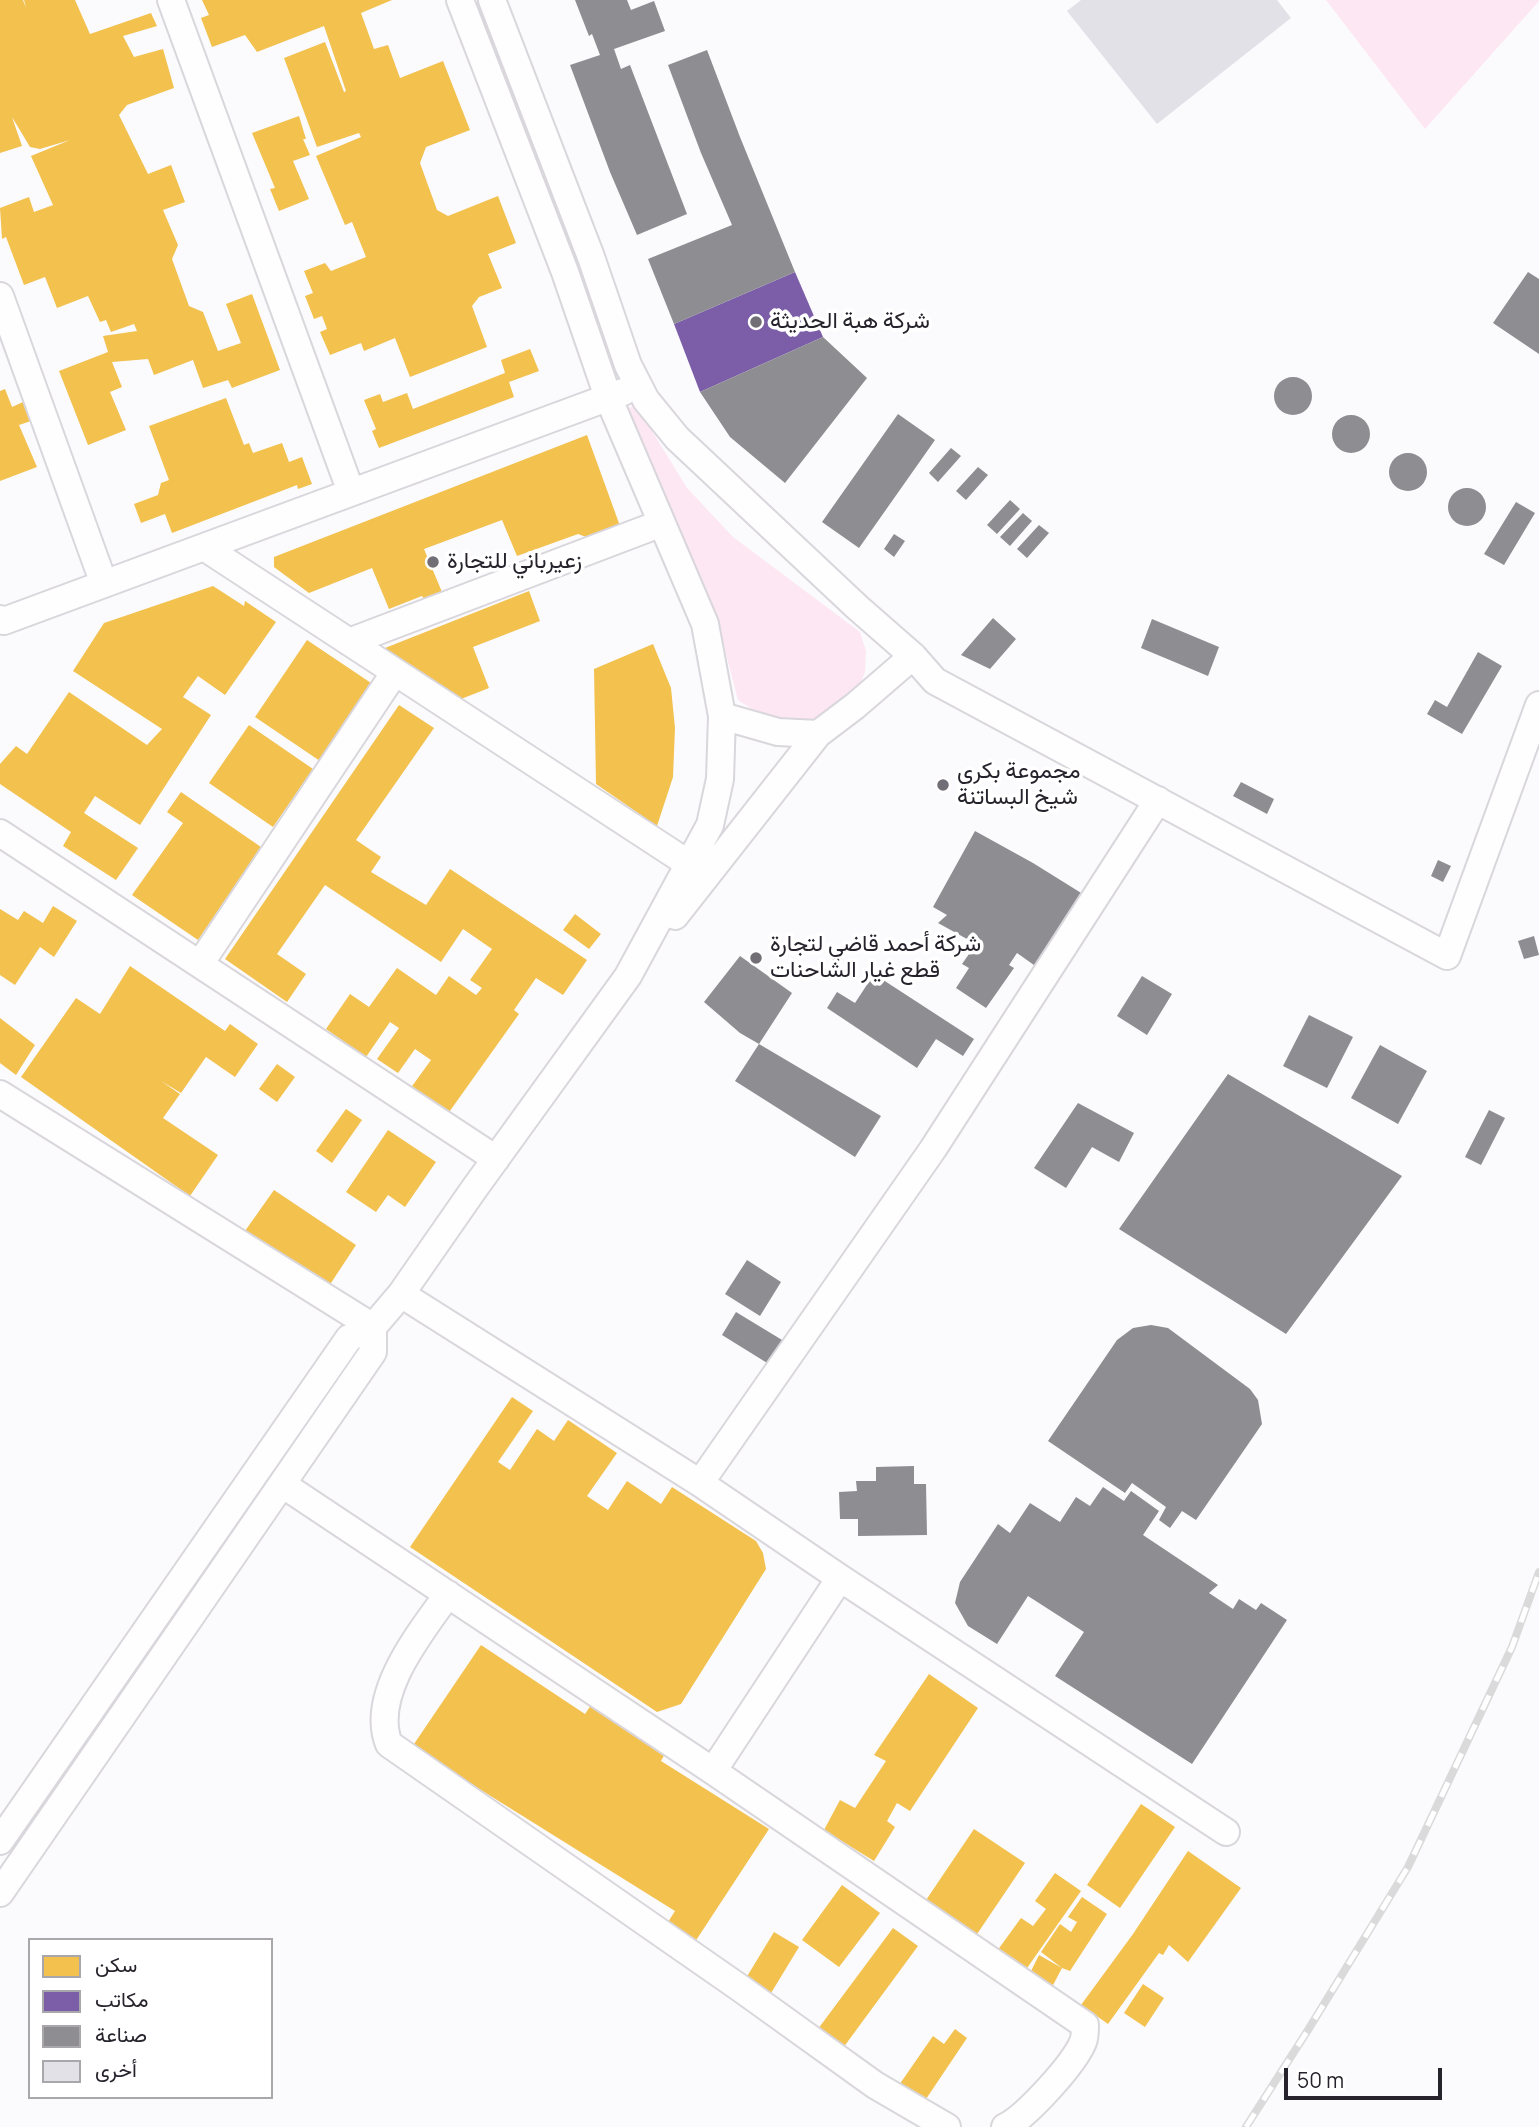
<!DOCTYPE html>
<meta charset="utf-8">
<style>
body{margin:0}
#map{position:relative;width:1539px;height:2127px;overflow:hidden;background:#fbfafd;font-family:Manrope,Vazirmatn,sans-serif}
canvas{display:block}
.legend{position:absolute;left:28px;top:1938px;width:245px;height:161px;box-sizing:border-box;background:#fff;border:2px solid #a9a7ab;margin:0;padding:9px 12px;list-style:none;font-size:21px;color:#27232c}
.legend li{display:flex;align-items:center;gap:14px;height:35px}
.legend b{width:35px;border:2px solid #a9a7ab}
.scale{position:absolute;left:1284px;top:2068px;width:158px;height:32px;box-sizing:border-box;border:4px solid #27232c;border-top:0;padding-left:9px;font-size:21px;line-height:24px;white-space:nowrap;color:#27232c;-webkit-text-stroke:5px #fff;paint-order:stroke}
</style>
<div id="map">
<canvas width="1539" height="2127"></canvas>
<ul class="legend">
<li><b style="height:19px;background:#f2c14e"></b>سكن</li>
<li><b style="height:19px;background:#7b5ea7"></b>مكاتب</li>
<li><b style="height:19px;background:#8d8d92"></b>صناعة</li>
<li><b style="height:19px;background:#e2e1e8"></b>أخرى</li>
</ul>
<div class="scale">50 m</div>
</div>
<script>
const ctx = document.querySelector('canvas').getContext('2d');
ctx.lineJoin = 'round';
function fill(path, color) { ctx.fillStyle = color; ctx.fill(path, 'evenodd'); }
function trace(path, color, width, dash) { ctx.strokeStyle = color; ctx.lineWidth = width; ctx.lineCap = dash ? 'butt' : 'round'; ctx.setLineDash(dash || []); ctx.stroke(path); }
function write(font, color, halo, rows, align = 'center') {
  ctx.font = font + ' Manrope,Vazirmatn,sans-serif'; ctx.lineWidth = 7; ctx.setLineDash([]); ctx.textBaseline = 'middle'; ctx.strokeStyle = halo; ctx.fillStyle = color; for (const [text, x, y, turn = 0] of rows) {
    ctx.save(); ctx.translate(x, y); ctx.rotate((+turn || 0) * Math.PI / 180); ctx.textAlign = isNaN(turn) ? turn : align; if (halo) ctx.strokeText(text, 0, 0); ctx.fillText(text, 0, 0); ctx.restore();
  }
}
fill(new Path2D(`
 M1326 0H1539V1L1425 129Z
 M636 405 687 488 733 537 860 632 866 651 865 672 856 695 812 721H783L758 713 738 700 718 623 624 410Z`), '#fde7f2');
fill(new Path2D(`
 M0 0H23L26 8 24 0H75L90 34 151 13 157 26 123 36 134 57 163 49 174 88 127 105 119 115 148 174 171 165 185 202 163 210 178 245 172 259 189 306 203 312 218 351 241 343 226 304 252 294 280 370 232 388 228 380 203 388 193 360 154 375 148 359 112 362 122 387 110 392 126 430 88 445 59 371 108 352 103 336 137 331 134 324 111 332 106 320 100 322 88 296 57 308 45 277 24 285 6 237 2 239 0 208 29 197 34 212 53 205 31 156 70 140 40 149 30 147 12 117 22 146 0 153Z
 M202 0H392L361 13 374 49 388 45 400 78 443 61 470 130 426 147 420 163 437 210 448 216 498 196 516 243 488 254 502 288 479 297 472 306 487 347 410 377 395 338 364 351 361 343 330 355 320 332 327 329 322 316 314 319 305 296 313 293 304 271 325 263 331 271 366 257 352 222 345 225 316 156 361 137 359 133 317 147 284 58 325 42 344 92 346 91 324 26 257 52 245 35 212 47 201 18 209 15Z
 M299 116 306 139H303L310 155 293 161 309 199 279 211 270 189 275 188 252 133Z
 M530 349 539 371 509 382 514 397 379 448 372 431 376 429 364 400 380 394 383 402 407 393 413 409 505 373 501 360Z
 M5 389 12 407 23 402 31 421 19 425 37 467 0 481V391Z
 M226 398 244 445 249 443 253 453 282 443 289 462 302 457 312 484 298 489 297 485 172 533 165 514 141 523 134 504 158 495 161 483 169 480 149 426Z
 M587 435 620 526 589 538 578 534 517 556 502 520 424 549 442 592 424 599 422 596 389 609 372 568 309 593 274 567V557Z
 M213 586 244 606 245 601 276 622 225 695 198 676 183 697 211 715 140 825 95 796 84 813 138 848 116 880 63 846 71 832 0 784V764L16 746 27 754 69 692 147 745 162 729 73 671 104 623Z
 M529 591 540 621 473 647 489 688 456 701 380 650Z
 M307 640 371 683 320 761 255 717Z
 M653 644 671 688 675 728 673 777 657 826 596 784 594 669Z
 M399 705 434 728 356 840 381 857 371 872 426 905 450 869 587 960 563 995 536 978 514 1010 519 1014 447 1115 410 1089 431 1060 415 1049 398 1073 377 1059 399 1028 390 1022 366 1057 326 1029 350 994 369 1007 397 968 436 995 449 976 476 995 482 988 470 980 492 949 463 929 441 962 325 885 277 954 306 974 287 1002 225 959Z
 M249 725 313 769 273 827 209 783Z
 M181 792 261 847 198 940 132 895 183 823 167 812Z
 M53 906 77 921 54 957 40 947 15 985 0 975V909L18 920 24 911 43 923Z
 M575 914 601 934 589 949 563 930Z
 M130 966 225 1031 230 1024 258 1044 235 1077 206 1057 181 1093 161 1081 180 1094 163 1118 218 1155 190 1196 21 1077 76 998 100 1014Z
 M0 1018 35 1045 16 1075 0 1063Z
 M277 1064 295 1077 277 1102 259 1089Z
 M346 1109 362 1120 332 1163 316 1151Z
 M388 1130 436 1162 405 1207 388 1195 376 1212 346 1192Z
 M274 1190 356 1245 329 1286 245 1231Z
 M512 1397 533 1411 498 1462 510 1470 537 1429 554 1441 568 1420 617 1453 587 1496 608 1510 627 1481 661 1504 672 1487 756 1541 763 1553 766 1569 681 1704 657 1712 410 1547Z
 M481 1645 585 1714 591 1705 666 1752 661 1761 769 1829 691 1948 663 1930 675 1911 412 1747Z
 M929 1674 978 1708 910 1811 897 1803 887 1821 895 1827 874 1861 824 1830 840 1800 855 1808 886 1761 874 1755Z
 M1141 1804 1175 1827 1120 1908 1087 1885Z
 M974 1829 1025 1863 969 1946 918 1912Z
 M1188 1851 1241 1888 1188 1962 1169 1945 1163 1955 1159 1953 1108 2024 1081 2005 1133 1934Z
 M1055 1873 1081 1891 1025 1971 997 1951 1021 1918 1033 1926 1046 1909 1035 1901Z
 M842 1885 880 1913 839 1967 802 1940Z
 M1082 1897 1107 1914 1070 1971 1062 1968 1052 1987 1029 1975 1039 1955 1062 1968 1041 1952 1060 1924 1071 1932 1077 1922 1068 1917Z
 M893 1928 918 1946 843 2048 818 2029Z
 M774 1932 799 1947 765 2003 740 1988Z
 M1143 1984 1164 1998 1145 2027 1124 2013Z
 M955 2029 967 2038 922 2105 897 2088 933 2036 944 2044Z`), '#f2c14e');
fill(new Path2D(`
 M795 272 823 337 700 392 674 324Z`), '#7b5ea7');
fill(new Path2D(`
 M575 0H627L631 10 654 1 665 31 614 49 621 69 630 65 687 214 637 235 610 172 570 65 600 55 592 34 589 36Z
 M707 50 740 137 795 272 674 324 648 259 732 225 701 153 668 65Z
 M1528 272 1539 279V354L1493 323Z
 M823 337 867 378 785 483 730 437 700 392Z
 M1274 396a19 19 0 1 1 38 0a19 19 0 1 1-38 0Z
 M898 414 935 440 859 548 822 522Z
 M1332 434a19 19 0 1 1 38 0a19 19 0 1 1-38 0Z
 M951 448 961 456 938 482 929 473Z
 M1389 472a19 19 0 1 1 38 0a19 19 0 1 1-38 0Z
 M978 467 988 475 966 500 956 491Z
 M1448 507a19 19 0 1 1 38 0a19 19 0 1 1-38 0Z
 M1010 500 1020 509 997 534 987 525Z
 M1516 502 1535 513 1504 565 1484 554Z
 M1023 513 1032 521 1010 546 1000 537Z
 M1039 525 1049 533 1027 558 1017 549Z
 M894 534 905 541 894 557 884 549Z
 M993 618 1016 639 990 669 961 655Z
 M1152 619 1219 647 1208 676 1141 648Z
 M1478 652 1502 666 1462 734 1427 714 1435 700 1447 707Z
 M1241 782 1274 799 1267 814 1233 796Z
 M975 831 1033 863 1086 896 1041 970 1017 953 1009 965 1014 968 986 1008 956 988 969 968 962 964 976 944 938 923 947 915 933 907Z
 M1438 860 1451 866 1443 882 1431 876Z
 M1534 936 1539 955 1524 959 1518 941Z
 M740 956 792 993 759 1044 740 1033 704 1002Z
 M874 974 974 1039 963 1056 936 1039 917 1068 827 1008 837 992 855 1003Z
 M1142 976 1172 994 1147 1035 1117 1016Z
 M1309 1015 1353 1037 1327 1088 1283 1066Z
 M759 1044 881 1116 855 1157 735 1081Z
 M1380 1045 1427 1071 1398 1124 1351 1098Z
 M1228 1074 1402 1176 1286 1334 1119 1229Z
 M1078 1103 1134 1133 1119 1162 1092 1147 1066 1188 1034 1168Z
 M1489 1110 1505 1118 1481 1165 1465 1157Z
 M747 1260 781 1282 760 1316 725 1294Z
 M736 1312 787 1343 772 1366 722 1335Z
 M1151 1325 1168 1328 1250 1389 1258 1400 1262 1424 1196 1520 1182 1511 1170 1528 1159 1520 1166 1507 1132 1483 1125 1493 1048 1441 1117 1340 1133 1328Z
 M914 1466V1484H926L927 1535 858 1536V1519H840L839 1492 857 1491 856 1481H876V1467Z
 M1103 1487 1124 1501 1131 1491 1159 1511 1143 1535 1218 1585 1209 1593 1233 1609 1239 1599 1256 1610 1261 1603 1287 1620 1192 1764 1055 1676 1084 1632 1028 1596 997 1644 968 1626 955 1603 960 1582 998 1524 1010 1533 1030 1503 1060 1522 1076 1497 1090 1506Z`), '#8d8d92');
fill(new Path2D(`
 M1081 0H1277L1291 18 1157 124 1067 11Z`), '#e2e1e8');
const minor = new Path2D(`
 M171 0 351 492
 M492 0 591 257 628 365 646 400 677 438 857 607 913 656 935 681 1447 956 1539 705
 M0 296 104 584
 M204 547 689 864
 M0 619 4 621 623 392
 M349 642 662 523
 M722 716 778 732 818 734
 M0 833 496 1159
 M675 916 818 734 855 706 913 656
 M200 964 395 672
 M0 1094 373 1327
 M401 1294 700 1483 840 1578 1226 1832
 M700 1483 933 1149 1158 800
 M282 1484 713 1771 1085 2025C1085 2031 1085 2037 1083 2042 1074 2064 1026 2117 1005 2127
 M448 1594C421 1632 369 1695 389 1744L740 1988 875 2085 947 2127
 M713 1771 840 1578
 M0 1841 349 1338 373 1327
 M0 1893 373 1352V1327L401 1294 474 1189 628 976 710 825 720 779 722 716 705 624 608 397 565 272 460 0`);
trace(minor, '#d9d6dc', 30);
trace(minor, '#fefeff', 26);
const rail = new Path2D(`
 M1246 2127 1308 2030 1408 1867 1512 1647 1539 1572`);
trace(rail, '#dbdadb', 8);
trace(rail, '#fff', 5, [16]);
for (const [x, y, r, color] of [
 [756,322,7,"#716e75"],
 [433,562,7,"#716e75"],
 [943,785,7,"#716e75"],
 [756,958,7,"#716e75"]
]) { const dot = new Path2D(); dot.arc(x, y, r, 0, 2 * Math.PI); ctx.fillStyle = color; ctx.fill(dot); trace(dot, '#fff', 2.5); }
write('23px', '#27232c', '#fff', [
 ["شركة هبة الحديثة",770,322],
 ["زعيرباني للتجارة",447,562],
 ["مجموعة بكري",957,772],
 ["شيخ البساتنة",957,798],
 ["شركة أحمد قاضي لتجارة",770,945],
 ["قطع غيار الشاحنات",770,971]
], 'left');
</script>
